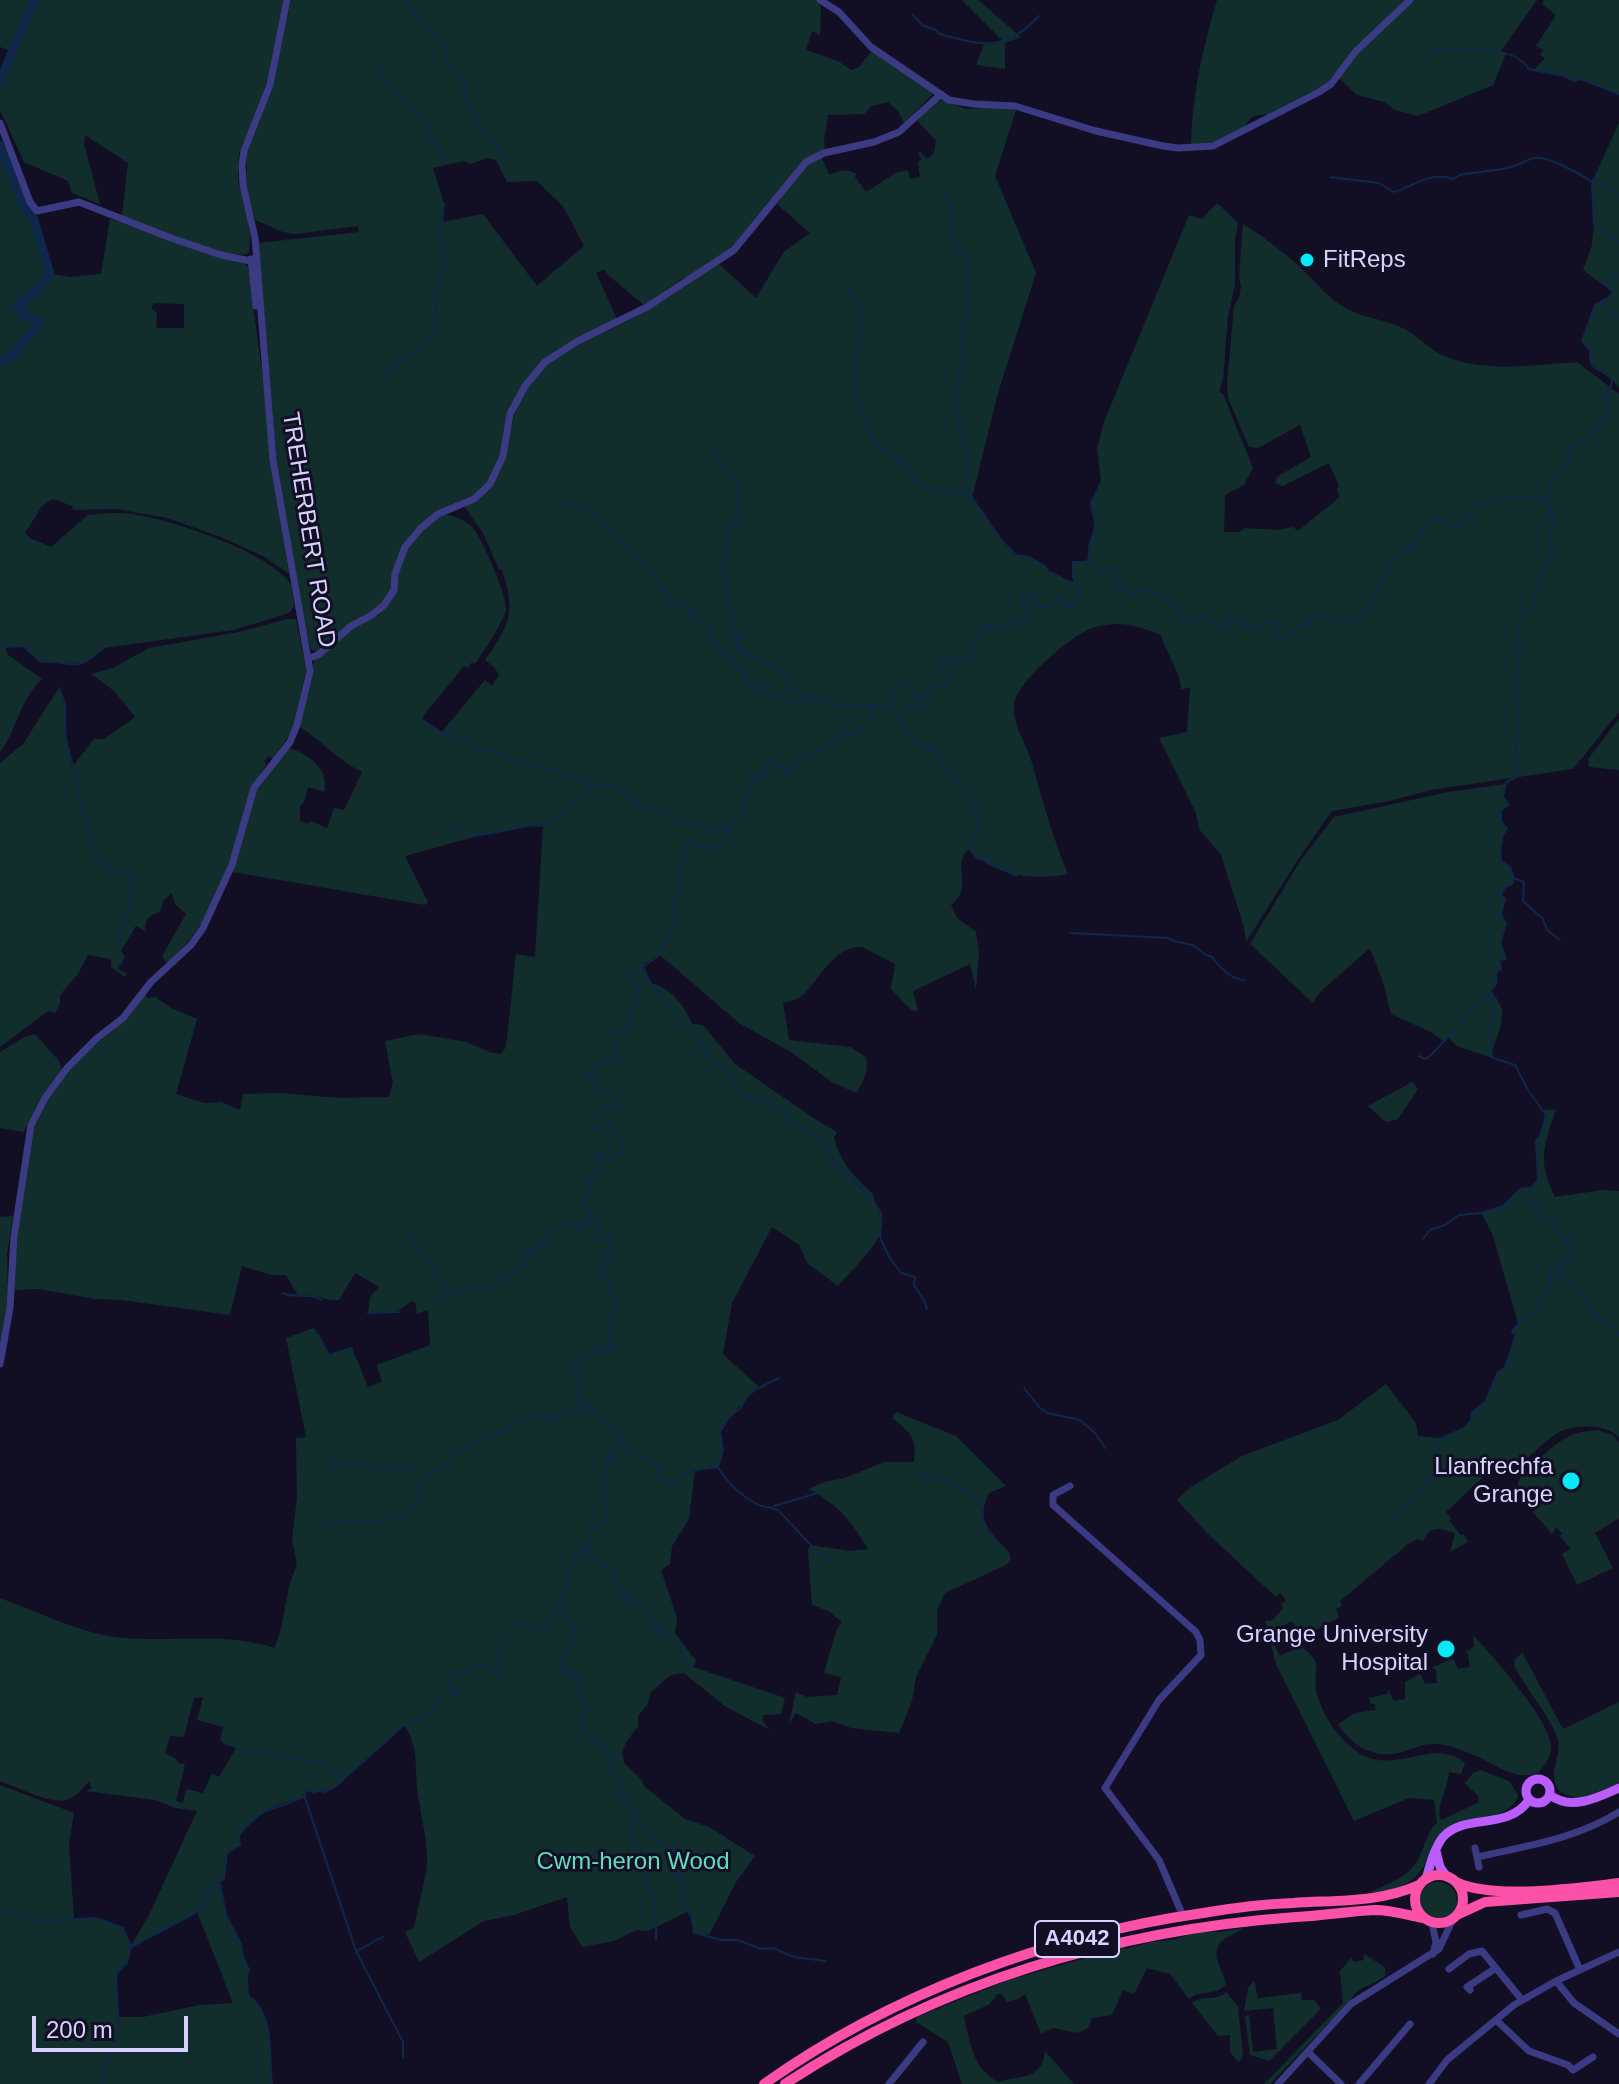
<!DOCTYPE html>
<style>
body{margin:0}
#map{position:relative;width:1619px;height:2084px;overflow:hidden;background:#120f25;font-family:Arial,sans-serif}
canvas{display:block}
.scale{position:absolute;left:32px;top:2016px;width:156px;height:36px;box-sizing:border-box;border:4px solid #d7d3fe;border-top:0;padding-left:10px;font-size:24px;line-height:28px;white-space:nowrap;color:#d7d3fe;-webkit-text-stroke:6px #120f25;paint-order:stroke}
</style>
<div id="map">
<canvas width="1619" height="2084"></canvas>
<div class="scale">200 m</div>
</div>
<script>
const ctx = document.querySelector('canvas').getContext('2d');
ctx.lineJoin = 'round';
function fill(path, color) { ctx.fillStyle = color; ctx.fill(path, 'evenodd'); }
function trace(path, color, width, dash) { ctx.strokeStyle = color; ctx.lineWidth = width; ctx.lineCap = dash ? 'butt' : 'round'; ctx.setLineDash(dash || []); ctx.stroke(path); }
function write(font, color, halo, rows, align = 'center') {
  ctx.font = font + ' Arial,sans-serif'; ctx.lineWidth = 6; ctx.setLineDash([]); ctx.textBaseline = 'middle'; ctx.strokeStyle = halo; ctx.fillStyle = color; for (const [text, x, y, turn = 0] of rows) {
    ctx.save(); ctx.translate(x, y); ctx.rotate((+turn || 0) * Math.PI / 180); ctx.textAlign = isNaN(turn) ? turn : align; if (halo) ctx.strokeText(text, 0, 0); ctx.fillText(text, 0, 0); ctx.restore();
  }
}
fill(new Path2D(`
 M0 0H284L267 83 254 120 239 153 238 182 246 208 250 236 249 253C231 263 142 225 122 215L128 163 85 135 84 144 100 204 72 193 68 181 24 162 0 110V81L13 52 0 47Z
 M291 0H816L821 7 820 35 812 31 806 50 838 61 851 70 859 67 871 52H875L931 90 933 94 904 123 898 111 888 102 872 106 864 114 828 115 824 141 825 149 799 165 733 248 691 276 683 278 644 305 607 274 605 269 596 273 617 319 575 339 551 354 532 372 521 389 492 476 482 490 414 531 388 596 376 609 317 652 311 649 307 637 277 465 258 243 359 232 358 226 295 234 283 232 255 220 246 187 247 153 273 87ZM487 158 496 160 507 182 537 181 563 206 584 246 537 286 483 214 441 222 444 204 433 168 464 161 470 164Z
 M962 0H978L1021 37 1005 43V69L976 65 985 42 996 44 1003 41Z
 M1217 0H1406L1355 49 1325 85 1268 114 1253 116 1241 130 1217 142 1191 144C1192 95 1203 47 1217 0Z
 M1414 0H1537L1500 52 1506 54 1493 85 1418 116 1395 110 1384 102 1357 95 1339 78 1357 53Z
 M1544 0H1619V94L1581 79 1574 81 1564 76 1534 70 1545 58 1540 55 1543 50 1536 46 1556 15 1542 4Z
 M942 100 966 109 999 107 1016 110 995 176 1036 273 998 393 972 498 1002 541 1016 555 1029 557 1045 566 1049 572 1073 583V562H1086L1089 558 1088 545 1095 528 1090 503 1101 481 1097 449 1104 422 1189 215 1202 219 1217 203 1238 223 1235 241V284L1228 316 1223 379 1219 392 1223 394 1253 468 1244 485 1225 495 1224 532H1240L1245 528 1277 530 1293 527 1298 531 1340 497 1337 490 1339 486 1329 463 1283 486 1275 483 1277 477 1311 457 1300 425 1258 448 1249 447 1228 398 1227 384 1234 306 1239 298 1241 286 1239 276 1243 224C1259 234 1277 247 1292 260 1308 273 1320 290 1336 302 1360 319 1374 316 1398 326 1416 333 1428 349 1444 356 1485 373 1534 365 1577 362L1619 394V712L1573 769 1430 790 1389 801 1332 811 1297 861 1246 942 1244 927 1221 855 1199 829 1196 813 1159 738 1187 732 1190 688 1181 689C1181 673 1166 653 1161 635 1146 629 1130 623 1114 624 1107 625 1096 626 1090 629 1069 637 1016 683 1014 705 1012 724 1027 745 1032 763 1043 802 1052 836 1068 874 1034 881 993 876 969 849 950 866 975 887 951 905L957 918 976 932 979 952 976 989 970 964 913 991 918 1011 911 1010 891 989 895 964 862 947C833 946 820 979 802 996 797 1000 789 1001 783 1003L789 1040 850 1047 866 1057C869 1071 864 1081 856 1093L832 1082 791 1052 739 1023 660 955 643 964 651 983C670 987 685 1006 692 1024L703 1025 735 1064 818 1121 837 1132 834 1138C841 1163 854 1177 873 1194 875 1206 882 1213 882 1224 882 1243 850 1272 838 1286L808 1264 799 1245 772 1227 732 1303 723 1354 760 1388C748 1394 728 1420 720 1432L723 1451 718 1467 695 1471 689 1519 672 1546 670 1564 661 1570 677 1618 675 1633 696 1661 693 1667 785 1698 781 1714 764 1715 762 1720 770 1730 726 1707 684 1673 671 1675 651 1692 647 1705 638 1716V1726L626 1742 622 1753 624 1763 640 1778 645 1787 685 1819 709 1827 755 1856 736 1882 709 1935 694 1933 692 1919 687 1912 648 1931 636 1930 614 1941 582 1947 570 1927 567 1897 514 1915 484 1921 419 1962 405 1932 414 1928C417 1909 427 1877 427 1860 427 1834 419 1810 417 1785 415 1762 418 1745 404 1725L336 1786 325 1792 320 1790 314 1793 309 1790C299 1801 289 1800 275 1806 259 1812 250 1822 239 1835L240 1845 227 1853 224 1879 219 1882 226 1915 241 1944 243 1957 249 1970 247 1977 248 1995C276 2015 269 2053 272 2084H0V1785L74 1813 69 1844 74 1919 96 1918 123 1928 131 1946 149 1915 197 1811 176 1808 155 1800 86 1791 92 1788 89 1782C83 1788 76 1796 69 1799 55 1807 15 1786 0 1781V1598C39 1612 83 1635 125 1638 173 1642 228 1632 274 1648 287 1622 283 1592 297 1566L292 1539 297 1498 296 1438 306 1437 286 1338 314 1328 329 1355 352 1348 368 1387 382 1382 377 1365 430 1345 428 1310 417 1314 415 1302 412 1301 395 1313H368L370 1297 379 1287 355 1273 339 1300C324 1301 312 1292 298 1295L286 1275H272L242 1266 230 1315 122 1300 95 1299 38 1289 15 1290C15 1254 19 1220 24 1185 26 1165 27 1144 34 1125 42 1105 57 1084 71 1068 94 1041 127 1026 144 994L148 998 155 997 171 1008 197 1019 176 1094 204 1103 221 1102 240 1110 243 1094 280 1093 338 1098 389 1097 393 1083 385 1041 419 1034 466 1042 492 1053 501 1054 506 1047 516 954 535 957 543 826 533 825 481 835 405 856 428 902 425 905 233 872 254 795 289 748C309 754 330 770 324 792L308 787 304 802 300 806V821L307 824 311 821 327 828 334 808 344 810 362 772C339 761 322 741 300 727L314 660 351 628 378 616 396 592 397 579 409 544 422 529 444 514C455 517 464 519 472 527 482 537 507 596 506 609 505 620 482 654 475 664L472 662 468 668 464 666 424 715 422 720 441 733 485 680 492 686 499 675 495 668 485 660C510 624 516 613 502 570L499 569 483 533 464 506C520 475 498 418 535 376 560 349 598 337 630 320 661 304 689 283 719 264L756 298 784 252 810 233 777 204 803 167 821 156 829 175C840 171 844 167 856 174L855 177 866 192 897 172 908 171 910 179 920 177 918 162 922 159 918 154 920 151 927 159 934 153 936 141 915 118 933 103ZM203 1697 197 1720 223 1727 220 1741 236 1748 219 1777 212 1774 203 1793 186 1789 183 1803 176 1801 185 1764 178 1763 175 1758 165 1753 170 1736 184 1737 194 1698ZM197 1912 233 2003 199 2005 143 2017H119L116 1974 127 1963 131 1947Z
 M1619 123V388C1615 384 1613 380 1610 376 1599 364 1587 373 1590 351L1582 341 1595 305 1608 298 1613 292 1583 270 1592 245 1594 225 1592 182Z
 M0 145 23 205 34 220 51 274 70 277 101 274 110 219 245 263 248 267 264 387 270 457 289 574 265 557 221 537 167 518 116 509 73 510 72 506 53 499 42 506 25 533 30 538 51 547 88 515C102 513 117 512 131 514 170 519 266 551 289 582 293 588 293 599 294 606L290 612 280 616 233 630 104 648 82 663 41 662 23 646 5 647 7 654 42 679C20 699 17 729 0 753ZM154 303 184 304V328H156L157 313 151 308Z
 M287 619H296L306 669 294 727 273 759 269 756 264 761 266 765C248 791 244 817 235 846 222 889 202 935 166 963L162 956 186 914 175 904 172 893 163 901 160 912C149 916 144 919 145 931L136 926 121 951 125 957 118 969 127 974 125 977 111 967V959L88 955 78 974 60 995V1004L55 1013 48 1011 0 1047V763L23 744 59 688C69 713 64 741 72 767L94 739H104L135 717 114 691 91 674 113 668 149 648 239 632Z
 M1619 719V770L1589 767 1588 759Z
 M1506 784 1503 797 1509 805 1501 811V822L1507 828C1500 838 1500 848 1501 861L1510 867 1514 878 1512 884 1505 887 1501 893 1505 899 1501 915 1506 923 1500 942 1506 959 1499 960 1501 969 1496 973V984L1491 990C1493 995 1496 997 1498 1001 1508 1015 1497 1039 1491 1051L1493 1058 1457 1046 1449 1038 1445 1042 1431 1032 1391 1014 1383 982 1370 948 1321 991 1313 1003 1250 944 1301 860 1334 817 1448 792Z
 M35 1034 59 1061 62 1071 38 1103 24 1132 0 1128V1052L24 1037Z
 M1412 1082 1418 1089 1398 1119 1386 1122 1368 1106Z
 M1556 1109C1544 1144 1537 1163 1555 1197L1603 1190 1619 1191V1438C1605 1422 1571 1424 1554 1435 1540 1445 1530 1458 1515 1467L1512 1464 1506 1467 1500 1461 1446 1512 1452 1519 1449 1521 1461 1535 1464 1534 1468 1542 1450 1552 1455 1533C1440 1528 1431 1525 1423 1541L1417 1539 1408 1544 1340 1601 1342 1606 1336 1609 1339 1618 1310 1633 1308 1643 1303 1642 1292 1621 1268 1633 1280 1656 1300 1646C1327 1664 1311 1671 1317 1694 1323 1717 1340 1741 1359 1753 1395 1776 1435 1736 1465 1763L1461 1774 1449 1772C1448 1788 1439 1799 1439 1816L1442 1820 1479 1802 1478 1796 1465 1783 1473 1773 1480 1770 1509 1781 1518 1795C1512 1821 1465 1818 1446 1829 1434 1836 1431 1848 1427 1860 1418 1882 1392 1895 1370 1892 1384 1886 1403 1879 1413 1867 1425 1853 1424 1835 1437 1823L1434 1800 1409 1798 1354 1821 1276 1664 1265 1621 1273 1620 1283 1608 1281 1604 1286 1601 1281 1593 1276 1597 1209 1535 1177 1500 1191 1487 1242 1456 1338 1420 1386 1384 1416 1423 1418 1436 1440 1438C1453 1429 1471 1434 1472 1412L1485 1402 1498 1372 1505 1368 1516 1335 1512 1332 1518 1323 1492 1233 1481 1213 1503 1206 1520 1189 1531 1188 1538 1180 1536 1141 1541 1134 1546 1115 1543 1110Z
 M13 1216 7 1254 8 1303 0 1344V1217Z
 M896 1412 956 1436 1006 1486 989 1493C974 1524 992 1531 1010 1554V1560L1006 1565 945 1593 937 1610V1635L916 1677 912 1701 899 1733 851 1728 832 1721 816 1724 796 1713 789 1724 796 1692 807 1697 837 1695 841 1677 824 1673 836 1631 842 1622 828 1611 812 1605 808 1551 810 1545 850 1551 868 1549C851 1520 838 1505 809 1489L824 1482 845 1478 884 1462H914C917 1437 911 1433 892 1418Z
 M1598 1430 1613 1435 1619 1443V1518L1595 1533 1613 1568 1577 1585 1562 1554 1571 1549 1560 1536 1562 1533 1556 1527 1552 1534 1533 1512 1537 1508 1527 1497 1521 1501C1511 1479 1526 1469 1542 1456 1563 1439 1569 1432 1598 1430Z
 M1473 1635C1493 1657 1547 1716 1551 1745 1552 1757 1545 1765 1538 1773 1515 1782 1494 1763 1474 1755 1461 1750 1446 1743 1432 1744 1421 1744 1412 1749 1402 1752 1375 1760 1352 1746 1338 1724L1355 1713 1376 1710 1375 1704H1371L1369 1698 1387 1694 1388 1690 1394 1701 1405 1699V1682L1420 1674 1425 1684 1437 1683 1436 1670 1432 1668 1453 1658 1458 1669 1470 1667 1468 1654 1465 1652 1474 1647Z
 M1522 1652 1563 1729 1619 1702V1783L1577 1800C1571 1794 1561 1796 1557 1787 1548 1771 1563 1754 1557 1737 1547 1711 1526 1690 1514 1665L1515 1660Z
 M1419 1901a19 19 0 1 1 38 0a19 19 0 1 1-38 0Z
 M1243 1928C1238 1933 1232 1934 1226 1938 1206 1951 1223 1968 1226 1984 1215 1997 1200 1989 1189 1999L1170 1974 1147 1968 1134 1994 1123 1990 1112 2015 1092 2018 1088 2028 1078 2033 1053 2028 1041 2034 1025 1994 1018 1999 1007 2002 1002 1994H997L990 2004 964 2016C969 2041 974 2070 998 2082 1020 2075 1042 2081 1045 2051L1074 2084H962L948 2042 916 2022 917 2017 1009 1980 1124 1947 1126 1949 1150 1942 1172 1940 1201 1931 1220 1932Z
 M1364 1954 1385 1967V1976C1372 1987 1359 1984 1350 2001L1270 2084H1264L1343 2003 1340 1971 1352 1957 1353 1962 1364 1960Z
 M1254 1981 1258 1998 1301 1993 1302 2000H1314L1321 2009 1269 2061 1250 2055 1245 2016 1249 2015 1253 2052 1277 2049 1273 2008 1244 2011 1248 1988Z
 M1226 1992 1238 2006 1243 2056 1240 2061 1238 2062 1230 2052V2035L1218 2036 1192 2003C1203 1994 1216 2002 1226 1992Z`), '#122e2c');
trace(new Path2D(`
 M406 0 422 25 434 30 439 44 445 48 446 60 464 83C462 109 493 138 507 159
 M913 15 922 25 936 30 939 34C984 46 1005 52 1039 16
 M1431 52C1442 46 1450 50 1463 50 1484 49 1516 49 1529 69L1564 76 1574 81 1581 79 1619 94
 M378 72 425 122 444 164
 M1330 177 1379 183 1394 192C1415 186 1430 171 1453 179L1460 175C1477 172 1495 171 1511 167 1519 165 1527 159 1535 158 1549 156 1580 174 1592 182L1594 179 1619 196
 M1592 183 1594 225 1597 229 1619 241
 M946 194C956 209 949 213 952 227 954 236 956 239 956 248 966 254 974 264 966 276L968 312 961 345 965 354C961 376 948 399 961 418L958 432 970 465 964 486 1002 541 1016 555 1029 557 1045 566 1049 572C1059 574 1064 582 1074 583
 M848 287 857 300 861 316 854 386 863 419 877 447 893 455 914 476 913 481 931 490 968 493
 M1602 303 1605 308 1619 317
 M381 375 433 337 435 332 436 301 445 264 441 238 444 204
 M710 448 727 474 737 483V504L740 512 735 522 729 524 727 529 724 581 728 590 732 627 739 639 736 641 739 651 772 665 787 679V686L808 700 814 696 828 705C844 702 856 707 871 707
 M566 501 598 517 603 526 620 536 623 545 630 548 632 553 661 584 662 589 669 592V599L672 605 680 600 689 608V613L693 611 696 617 694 620 709 625 712 642 745 673 744 680 759 685 762 691C774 698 787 700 800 703L803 698
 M1086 562 1089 558C1088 542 1093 540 1095 526 1096 506 1085 513 1098 490
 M0 642 4 647 23 646 41 662C55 658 68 668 82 663 89 661 98 652 104 648
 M59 688 65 704V735L82 804 79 811 90 822V846L108 871 131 875 135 882 117 950
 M921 701 920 707 910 706 899 721 909 737 935 751 944 770 952 779 958 781 960 788C983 804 981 827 969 849L978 859 985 860 1017 876
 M418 717 444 734 455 736 478 749 497 752 512 761 552 769 588 784 614 787 625 792 635 802 666 814 674 820 692 825 726 829
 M448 827 481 835 533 825 543 826 587 794 588 784
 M1516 879 1524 882 1523 901 1543 919 1547 930 1560 940
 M1071 933 1168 938C1177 944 1186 942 1194 946 1202 951 1203 955 1212 957 1220 968 1230 979 1244 980
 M643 964 644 972 654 988 677 1012 682 1024 697 1034 711 1060 723 1069 743 1095 767 1101 774 1111 779 1109 787 1113 792 1124C804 1129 813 1137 827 1141L832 1159 871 1198 881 1213 880 1237 889 1257 901 1273 915 1277 914 1285 924 1300 927 1309
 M1419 1056 1425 1059 1430 1056 1484 998 1491 996
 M405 1230 447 1291
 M1423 1239 1430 1230 1445 1225 1459 1215 1481 1213 1503 1206 1520 1189 1529 1188
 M1562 1270V1278L1580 1292 1592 1310 1619 1334
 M282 1293C295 1299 309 1292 322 1300
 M456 1294 468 1287C488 1294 507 1276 523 1266L525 1258 521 1253 525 1250 529 1253 536 1247H544L542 1239 547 1240 553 1232 562 1230 566 1224 570 1223 579 1227 591 1222 588 1209
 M435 1303 440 1300 443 1293H451
 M368 1313 400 1312
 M318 1335 329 1355 352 1348
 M1024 1388 1040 1408 1048 1413 1080 1420 1095 1433 1105 1448
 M622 1440 625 1452 653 1462 661 1471V1481L676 1484 680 1476 695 1470 718 1467C728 1484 739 1494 755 1503 762 1508 771 1506 779 1511L822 1557 837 1561
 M718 1467 723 1451 720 1432 730 1416 740 1409 749 1393 779 1378
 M921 1472 928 1477 946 1479 981 1502 982 1524 1002 1547
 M332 1478 334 1464 337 1462 385 1469 401 1466 411 1467
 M774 1506 818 1493
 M1395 1522C1404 1502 1416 1501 1425 1486L1423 1481H1429C1438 1467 1437 1459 1433 1444 1446 1433 1460 1434 1471 1421L1472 1412 1485 1402 1498 1372 1505 1368 1516 1335 1512 1332C1518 1323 1528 1314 1539 1315L1540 1302 1550 1287 1551 1272 1562 1270V1263L1572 1252 1571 1240 1568 1238 1565 1245 1555 1222 1540 1217 1542 1214 1538 1206 1535 1208 1530 1200 1531 1188 1538 1180 1536 1141 1541 1134 1546 1115 1528 1090 1515 1065 1493 1058 1491 1051 1494 1043C1484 1030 1492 1025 1494 1011 1495 1005 1493 997 1491 990L1496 984V973L1501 969 1499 960 1506 959 1500 943 1506 923 1501 915 1505 899 1501 894 1505 887 1512 884 1514 878 1510 867 1501 861C1500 848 1500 838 1507 828L1501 822V810L1509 805 1503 797 1506 782 1517 777C1515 759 1516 742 1518 724 1520 703 1511 688 1521 666L1513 652H1522C1513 635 1516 613 1534 605V595L1541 584V569L1546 567 1554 548 1549 545 1554 521 1549 516 1552 514 1546 501
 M323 1525C335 1524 350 1520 362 1520 376 1521 381 1525 392 1515L404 1516 409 1508 421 1504 416 1486 440 1465H446L458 1449 463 1450 484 1436 505 1431 518 1420C528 1420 535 1414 545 1415L550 1421 556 1419 558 1413 576 1409
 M588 1549 587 1556 613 1569 614 1578 626 1597 646 1609 658 1631 668 1633 680 1642 684 1663 692 1667
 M563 1611 568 1621 577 1626C569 1638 571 1651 561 1661L565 1673 571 1670 579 1678 576 1680 581 1691 580 1700 586 1704V1712L580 1716 583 1732 589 1738 593 1737C600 1746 609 1749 616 1758L611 1762 610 1774 616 1776 617 1781 622 1782 618 1797H629V1808L635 1810 634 1817H639L645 1833 666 1847 668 1853 672 1852 673 1843 679 1852 675 1857 679 1867H672L673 1874 679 1872 682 1886 679 1890 692 1919 694 1933 722 1940H738L761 1949 773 1948 794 1957 826 1961
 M516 1624 542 1629 553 1610 563 1611 566 1606 557 1600 571 1584 566 1580 574 1562V1555L591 1547 590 1531 606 1520C606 1510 604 1501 603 1491 603 1481 608 1474 607 1464L611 1460 609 1453 622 1440V1436L618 1430 603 1424 595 1410 590 1405 582 1412 578 1409 581 1387 574 1371 579 1363 580 1355 592 1356 598 1346 607 1352 612 1347 608 1334 617 1302 610 1293 606 1277 600 1278C597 1265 604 1267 608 1257 610 1252 610 1244 611 1238L600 1240 597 1237C603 1223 596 1214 585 1206V1197L593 1190 588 1178 598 1170V1153L609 1159C618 1157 622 1151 624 1142L608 1122 594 1131 590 1119 617 1104C615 1091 606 1093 597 1088L593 1080 588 1078 596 1066 618 1057 612 1031 621 1032 631 1027 629 1013 639 1001 636 985 629 976 660 955 667 934 675 930 674 897 682 888C674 873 686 857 687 842L693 839 703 849C714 849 722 845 730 837L728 829 744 810V801L752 778 754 775 764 777 767 775 766 763 776 761 785 771 789 770C806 759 793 753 818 751L825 743 834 744 843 728 855 738 868 718 873 717 872 707 875 704 882 708 889 705 892 689 903 681C908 691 916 693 921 701L930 692 932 685 944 686 947 684 946 678 955 671 954 663 943 665 941 662 952 656 960 661 972 654 973 646 979 640 984 625 997 630 1006 624H1022L1027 607 1023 604 1021 596 1026 590 1039 607H1048L1062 597 1064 605 1069 608 1073 606 1079 592 1073 577V562H1086L1098 573 1112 567 1118 583 1132 594 1150 590 1171 603 1184 621 1201 616 1223 630 1227 629 1224 618C1243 611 1239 629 1253 629 1259 630 1265 624 1271 621L1275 623V632L1281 637 1292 636 1297 627 1308 624 1314 614 1335 622 1346 616 1356 622C1385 594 1378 564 1414 545L1416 537 1435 517 1446 523 1452 529 1458 526 1462 517 1468 515 1471 518 1476 515 1477 505 1512 496C1527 495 1534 505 1550 496L1552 482 1564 472 1571 447 1578 439 1581 443H1587L1611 409 1604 393 1611 387 1612 379C1599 365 1589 374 1590 351L1582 341 1595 305 1608 298 1613 292 1604 284 1610 278 1619 275
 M224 1743 248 1751H260L319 1762 342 1780
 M305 1798 356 1951 403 2042V2057
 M634 1818C629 1861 644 1866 654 1902 657 1915 656 1927 656 1940
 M220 1884 226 1915 241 1944 243 1957 249 1970 247 1976 248 1995C276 2016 268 2053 272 2084
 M0 1909 41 1921 96 1918 123 1928 131 1947
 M357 1951 384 1936
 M101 2084 119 2036 116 1974 127 1963 131 1947 197 1912 215 1884 224 1879 227 1853 240 1845 239 1835C265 1803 273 1812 305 1796V1792L310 1790 314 1793 320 1790 325 1792 336 1786 404 1725 431 1712 439 1698 446 1694 457 1695 458 1690 452 1688 448 1679 450 1673 461 1674 483 1665 492 1670H498L503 1641`), '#0f2749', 2);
trace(new Path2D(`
 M0 81 34 0
 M0 145 23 205 34 220 50 274 36 291 17 306 27 317 37 320 36 328C23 338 17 357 0 362`), '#0f2749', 9);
trace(new Path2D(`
 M820 0 839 12 871 47 949 100 974 104 1015 106 1096 131 1163 146 1178 148 1213 146 1319 92 1331 84 1356 51 1410 0
 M0 123 30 202 37 211 79 202 171 238 221 255 251 261
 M251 259 256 306
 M309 658 318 655 351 626 372 615 384 605 394 590 395 574 405 547 421 528 438 514 474 499 490 484 503 456 510 414 525 386 545 362 576 342 647 307 734 250 806 162 824 153 874 142 899 132 941 94
 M0 1364 10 1308 14 1237 31 1125 45 1098 67 1068 96 1039 123 1018 151 982 191 945 203 928 232 865 254 788 290 742 297 725 310 671 273 460 255 238 243 185 242 165 244 151 270 85 287 0
 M1070 1486 1053 1495V1505L1196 1632 1200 1640 1201 1655 1159 1700 1105 1788 1159 1860 1183 1916
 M1475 1848 1479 1867
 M1477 1857C1526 1846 1576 1839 1619 1812
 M1521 1915 1547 1909 1555 1913 1580 1970
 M1432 1923 1436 1942 1433 1954
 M1449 1969 1469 1954 1482 1951 1522 2000
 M1556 1981 1574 2003 1619 2034
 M1470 1990 1467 1987 1496 1968
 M1496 2020 1529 2051 1568 2065 1573 2070 1593 2057
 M1308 2052 1341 2084
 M889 2084 923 2042
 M1278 2084 1351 2004 1439 1949 1453 1919
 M1359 2084 1410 2024
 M1429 2084 1447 2060 1514 2005 1556 1981 1619 1952`), '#3b3b83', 7);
trace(new Path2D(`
 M1526 1791a12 12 0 1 1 24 0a12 12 0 1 1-24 0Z
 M1550 1795C1571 1811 1597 1798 1619 1788
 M1436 1851 1440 1867 1447 1877
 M1426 1879C1430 1866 1434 1848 1443 1837 1464 1813 1508 1831 1529 1800`), '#bb5dfc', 9);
trace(new Path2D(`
 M1415 1899a24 24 0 1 1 48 0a24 24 0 1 1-48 0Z
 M1456 1882C1493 1900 1576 1888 1619 1883
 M1459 1914 1485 1902 1619 1892
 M764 2084C891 1994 1049 1935 1203 1913 1232 1908 1263 1904 1293 1903 1337 1900 1378 1903 1419 1885
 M785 2084C938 1983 1114 1930 1296 1917 1322 1916 1349 1911 1375 1910 1391 1910 1407 1915 1423 1918`), '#fc51a9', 10);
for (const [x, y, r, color] of [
 [1307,260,8,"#05e9f9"],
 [1571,1481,10,"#05e9f9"],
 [1446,1649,10,"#05e9f9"]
]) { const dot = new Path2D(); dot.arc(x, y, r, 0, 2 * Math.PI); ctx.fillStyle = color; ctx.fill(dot); trace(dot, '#120f25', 3); }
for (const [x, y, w] of [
 [1077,1939,84]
]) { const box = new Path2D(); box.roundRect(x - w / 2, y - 18, w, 36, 6); ctx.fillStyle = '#120f25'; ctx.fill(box); trace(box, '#d7d3fe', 2); }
write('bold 22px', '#d7d3fe', null, [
 ["A4042",1077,1939]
]);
write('24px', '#d7d3fe', '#120f25', [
 ["FitReps",1323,260,"left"],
 ["Llanfrechfa",1553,1467],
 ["Grange",1553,1495],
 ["Grange University",1428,1635],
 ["Hospital",1428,1663]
], 'right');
write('24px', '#d7d3fe', '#120f25', [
 ["TREHERBERT ROAD",308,530,81]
]);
write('24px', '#60ddba', '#120f25', [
 ["Cwm-heron Wood",633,1862]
]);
</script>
